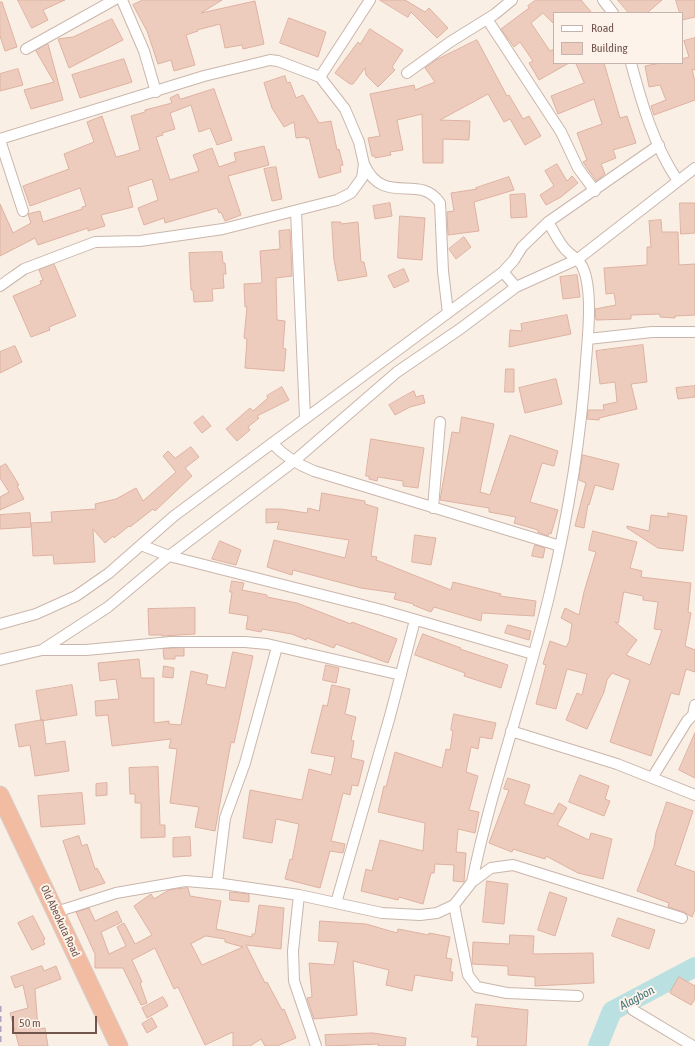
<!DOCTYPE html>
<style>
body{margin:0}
#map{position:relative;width:695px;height:1046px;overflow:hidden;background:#faefe4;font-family:"Asap Condensed",sans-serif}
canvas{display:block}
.legend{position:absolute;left:553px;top:12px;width:130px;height:52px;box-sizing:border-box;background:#fdf3ea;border:1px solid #c5b4ab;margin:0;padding:5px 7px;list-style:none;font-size:12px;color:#70554c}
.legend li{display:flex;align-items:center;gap:8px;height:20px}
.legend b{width:20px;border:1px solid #c5b4ab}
.scale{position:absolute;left:12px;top:1016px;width:85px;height:18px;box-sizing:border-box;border:2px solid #70554c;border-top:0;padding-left:5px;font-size:12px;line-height:14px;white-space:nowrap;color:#70554c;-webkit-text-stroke:3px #fdf3ea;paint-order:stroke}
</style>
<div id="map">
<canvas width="695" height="1046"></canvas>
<ul class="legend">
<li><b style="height:5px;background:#fff"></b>Road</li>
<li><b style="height:11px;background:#edccbe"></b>Building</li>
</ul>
<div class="scale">50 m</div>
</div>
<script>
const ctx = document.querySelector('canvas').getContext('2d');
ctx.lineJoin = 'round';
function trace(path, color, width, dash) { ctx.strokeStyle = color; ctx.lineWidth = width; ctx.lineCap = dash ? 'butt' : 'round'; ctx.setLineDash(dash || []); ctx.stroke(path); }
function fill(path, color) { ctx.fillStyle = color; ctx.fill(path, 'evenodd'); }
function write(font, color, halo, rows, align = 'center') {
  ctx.font = font + ' "Asap Condensed",sans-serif'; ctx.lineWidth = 4; ctx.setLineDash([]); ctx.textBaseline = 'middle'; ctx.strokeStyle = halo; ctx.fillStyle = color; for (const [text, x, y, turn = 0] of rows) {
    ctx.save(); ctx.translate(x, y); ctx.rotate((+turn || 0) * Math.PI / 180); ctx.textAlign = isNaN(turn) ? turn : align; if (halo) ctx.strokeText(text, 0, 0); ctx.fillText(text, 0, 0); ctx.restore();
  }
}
trace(new Path2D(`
 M598 1046 612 1011 695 967`), '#bbe0e1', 20);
const building = new Path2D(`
 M18 0H65L43 10 48 20 32 28Z
 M143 0H222L201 13 255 1 264 44 243 49 242 45 225 48 220 24 197 30 198 31 186 35 195 65 174 71 171 60 158 64 147 31 133 5Z
 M380 0H405L425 12 429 8 448 28 437 38 411 12 408 17Z
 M536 0H581L592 13H554V24L543 13 531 23 550 51 554 49V63H569L539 80 529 63 533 61 520 42 514 47 501 29 529 8 528 6Z
 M618 0H662L647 13H629Z
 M676 0H695V17L682 20V13H680Z
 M0 2H2L17 47 5 51 0 36Z
 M289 18 326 32 318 57 280 43Z
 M112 19 123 40 69 68 58 39 73 37Z
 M370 29 403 50 392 67 395 70 378 87 366 75 365 68 353 84H350L335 73 358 42 360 44Z
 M695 38V70L692 69 695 82V100L654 115 651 106 666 100 660 85 649 87 645 66 661 63H682V59L689 57 684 41Z
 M477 40 507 96 509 95 523 119 529 116 541 136 525 145 510 119 504 122 488 94 440 120 470 121 469 140 443 139V163H423L422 114 397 120 403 150 390 152 391 155 375 158V156H372L368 138 380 136 370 94 414 85 415 90 435 82 425 68 436 60Z
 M48 44 63 100 31 109 24 90 54 82 36 51Z
 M124 59 132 82 80 98 72 75Z
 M576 63H604L620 118 627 116 636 143 613 150 616 158 601 164 605 174 596 181 583 162 587 160 577 133 602 124 594 99 558 114 551 96 584 83Z
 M18 69 23 85 0 91V74Z
 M285 76 287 83 290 82 296 98 303 95 319 123 331 121 337 150 339 149 343 165 340 166 341 172 319 178 309 138 306 139V137L296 138 294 122 284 127 272 108 264 83Z
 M214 89 232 140 217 145 210 128 199 132 191 105 170 113 175 129 162 133 163 135 156 137 170 180 199 171 193 155 212 148 219 167 236 161 234 153 264 146 269 165 228 176 241 215 225 221 221 212 219 213 217 208 165 223 164 218 144 225 138 208 158 200 152 179 128 187 133 207 101 215 105 226 88 231V228L38 245 35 238 0 256V204L13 233 31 223 28 214 40 211 43 222 82 209V207L86 206 80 188 30 206 23 186 69 169 64 154 94 142 87 122 102 116 116 157 124 155 140 150 131 116 145 112V110L172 103 170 98 178 94 180 99Z
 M557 164 567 181 572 176 578 183 561 197 546 205 540 195 554 186 545 171Z
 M276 167 282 199 272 201 264 169Z
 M509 177 514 190 474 202 479 231 448 235 447 212 454 211 451 193 477 189 476 188Z
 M525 194 527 217 511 218 510 195Z
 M390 203 392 216 375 219 373 206Z
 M680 203H695V233L681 234Z
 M400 216 425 218 422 260 398 258Z
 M661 220 662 232H678L679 265 695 264V315L675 316V318L660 317V314L631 315V319L596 320 595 309 616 305 614 293 606 294 604 268 647 265V247H651L649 221Z
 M332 222H341V224L358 222 361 262H364L367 276 338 281 334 260Z
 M290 230 292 276 276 278 277 320 285 321 283 348 286 349 284 371 245 368 247 339 244 338 247 307H245L244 284 262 283 260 251 280 249 279 231Z
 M464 237 471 247 456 259 449 249Z
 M222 252 223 263H225L226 274H223L224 288 212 289 213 301 194 302 193 290H191L189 253Z
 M54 264 76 316 49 327 50 330 31 337 13 296 41 284 40 281 43 280 39 270Z
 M404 269 409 281 394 288 388 276Z
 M577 275 580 297 563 299 560 277Z
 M567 315 571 334 509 347 510 330 522 331 521 324Z
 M643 345 647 382 631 384 637 409 599 418V420L587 419 588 410H604L603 405 617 402 615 382 600 384 596 351Z
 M15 346 22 362 0 373V352Z
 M506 369H514V392H505Z
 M556 379 562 404 525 413 519 388Z
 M695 386V397L678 399 676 388Z
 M282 387 289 400 257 416 259 418 248 427 250 430 237 441 226 429 250 408 253 411 268 398 267 396Z
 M414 391 416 397 423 395 425 403 410 407 395 415 389 405Z
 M203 416 211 426 202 433 194 423Z
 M462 417 494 424 480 492 490 495 510 435 558 451 554 466 542 463 530 502 558 510 551 534 549 533 548 536 538 532V530L514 523 516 517 489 512V508L440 500 452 432 459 433Z
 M371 439 424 448 418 488 403 486V481L378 477 377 481 369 479V476H366Z
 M191 447 199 457 185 468 192 476 155 511 153 509 130 527 129 526 114 538 113 536 105 543 93 529 95 562 54 564 53 555 33 556 31 523 52 522 51 512 96 509 95 504 116 499 136 488 143 501 176 472 163 456 168 451 175 458Z
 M583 455 619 464 613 490 595 485 589 505 588 504 584 528 575 526 586 483 579 480Z
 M6 464 19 485 17 486 24 499 0 510V497L9 492 0 478V467Z
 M322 493 365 501V504L378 508 371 556 377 557 376 560 451 590 453 582 501 594 500 596 536 601 534 616 482 613 481 621 434 607 431 612 413 605 414 604 394 599 396 593 361 588 293 570 292 575 267 567 274 540 345 558 349 540 277 529 279 522 266 523V509H281L307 513 308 508 319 511Z
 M30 513 31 527 0 529V515Z
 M668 513 687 516 683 551 658 548 627 528V526L649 531 651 515 668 517Z
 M593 531 637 542 630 568 642 571 641 577 691 583 688 612 691 613 685 646 695 650V672L686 669 679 695 671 693 651 756 610 742 630 680 612 673 607 680 604 692 587 729 566 720 577 693 582 695 587 674 567 669 556 709 536 704 546 665 543 664 550 641 566 647 569 642 572 624 561 618 565 608 579 615 584 592 596 552 589 550ZM624 592 643 596V600L658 602 654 629 662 630 650 665 626 655 637 640 615 622 618 623Z
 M415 535 436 538 431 565 412 562Z
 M220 541 241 550 236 565 212 559Z
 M535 545 545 548 543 558 532 556Z
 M232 581 244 583 242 590 267 595V597L297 603 351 624 352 622 397 639 388 663 336 644 334 648 307 638 306 640 292 634 262 629 261 632 246 629 248 616 229 613 232 592H230Z
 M195 608V634L162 636V635H149L148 609Z
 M508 625 531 631 529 640 505 633Z
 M423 634 461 648 460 649 508 665 501 688 464 676 465 673 415 655Z
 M184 648V656H175V659H164L163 649Z
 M233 652 253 656 234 743 231 742 215 831 195 827 199 807 170 803 177 749 169 748 171 739 112 746 108 715 96 716 95 701 119 699 116 679 100 681 98 663 139 659 141 678H154V723L169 721V724L181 725 191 671 208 675 206 684 225 688Z
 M326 665 339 668 336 683 323 680Z
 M164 666 174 668 173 678 163 677Z
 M72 685 77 715 41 721 36 691Z
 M332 685 350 689 345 714 356 717 351 740 354 741 351 758 364 761 358 786 352 785 350 795 343 793 331 841 345 844 343 853 330 851 320 888 285 879 290 859 292 860 299 824 276 819 272 843 243 838 250 790 302 800 309 769 331 775 335 757 311 753 323 705 327 706Z
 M454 714 496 723 492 739 480 737 478 749 471 747 466 772 478 776 469 810 479 812 475 833 458 829 456 852 466 853 464 882 453 881 454 865 435 864 434 873H431L423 904 399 897 398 900 361 891 366 869 372 871 380 840 423 851 425 823 378 812 384 786 386 787 395 752 442 768 446 749 450 750 453 731 451 730Z
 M43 720 46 744 65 741 69 771 35 776 30 745 19 747 15 725Z
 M695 733V778L679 770Z
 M158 767 160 825H165V837L141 838V803H135V794H130L129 768Z
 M580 775 609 786 605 799 610 801 604 816 569 802Z
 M508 778 530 785 524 804 553 814 559 803 567 808 557 825 589 840 591 833 612 839 603 879 578 873 546 856 545 859 513 849 512 852 489 843 509 790 504 789Z
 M107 783V795L96 796V784Z
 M82 793 85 824 41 827 38 796Z
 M667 802 693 811 675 865 695 872V909L692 917 684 912 668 907 669 903 637 891 654 847 656 833Z
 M79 836 82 846 87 844 95 869 97 868 105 883 80 891 63 841Z
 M190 837 191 856 173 857V838Z
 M487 881 508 884 504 924 483 922Z
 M188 888 190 896 221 901 216 929 252 937V934H255L259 905 284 908 281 949 246 945 265 983 267 982 282 1010 284 1009 296 1038 277 1046H265L261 1039 250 1046H233V1032L205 1045 178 987 174 989 155 948 132 960 142 982 140 983 147 1003 141 1005 123 968H95V954L76 912 89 908 95 921 117 911 122 922 101 932 109 954 126 946 117 927 124 923 135 944 152 935 134 906 151 894 154 899 169 890ZM206 936 225 939V942L243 947 202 965 191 944Z
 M230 892 249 894V902L230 900Z
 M550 892 567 898 555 936 538 930Z
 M33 916 45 939 43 940 45 944 32 950 18 923Z
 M618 918 655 930 649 949 612 936Z
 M320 921 366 924 397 933 398 929 429 935V933L450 937 446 958 452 959 450 972H453L452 981 415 975 412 991 386 985 389 970 353 961 357 1015 314 1019 307 998 312 997 309 963 334 965 338 942 319 941Z
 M510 935 534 936 533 954 593 953 594 983 535 986V977L508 975V966L472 964 473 942 509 944Z
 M42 966 44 971 56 966 61 979 35 989 38 1029 45 1028 48 1046H19L10 1013 28 1008 23 985 15 988 11 977Z
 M679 977 695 986V999L691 1005 670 993Z
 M163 997 168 1006 147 1018 142 1008Z
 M476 1004 528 1010 526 1046H477L478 1037H472Z
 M152 1018 157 1027 147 1033 142 1024Z
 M373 1033 406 1038 405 1046H378L379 1044 326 1046 325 1035Z`);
fill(building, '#edccbe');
trace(building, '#deb1a0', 1);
const minor = new Path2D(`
 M122 0 144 51 156 92
 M603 0 613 13
 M487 19 561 132 578 168 595 191
 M26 49 114 0
 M631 63C642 104 654 146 678 181
 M407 73 450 42 495 14 512 0
 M320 77 370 0
 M0 139 204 76 270 60 278 61 320 77 345 109 359 142 364 164 362 178 351 193 337 200 223 229 140 241 95 242 24 269 0 286
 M0 140 23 211
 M364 164C384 208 419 172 440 203L443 271 448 313
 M296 211 305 417
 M503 272 516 287
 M588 339 652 332H695
 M272 443C284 456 296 464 314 471L560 546
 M433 508 440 422
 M141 545 169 556 382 610 533 654
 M0 624 36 614 76 596 109 573 174 516 503 272 514 260 522 247 548 222 659 145
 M42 650 108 607 169 556 293 462 397 372 460 329 516 287 578 259 695 168
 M0 660 42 650H86L171 642H245L267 644 401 675
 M511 731 617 764 695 795
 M652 778 687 721 693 715 695 705
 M472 882C492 784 527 690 550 592 568 516 581 439 586 361 588 336 593 291 583 268 580 260 573 257 567 251 559 244 554 231 548 222
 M217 883 225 818 245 763 277 647
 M299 895 293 951 294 981 316 1046
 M336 903 390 716 415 620
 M454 905 468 975 477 987 507 993 578 996
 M56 912 116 893 185 881 223 884 299 895 382 913 420 915 437 913 454 905 472 882 491 868 513 865 682 918
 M633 1010 693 1046`);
const trunk = new Path2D(`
 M0 795 119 1046`);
trace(minor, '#cab6ac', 12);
trace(trunk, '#d7cfcd', 19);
trace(minor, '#fff', 10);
trace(trunk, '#f1bca1', 17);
trace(new Path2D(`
 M0 1006V1046`), '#b1a4c2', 3, [6, 4]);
write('11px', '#70554c', '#fdf3ea', [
 ["Old Abeokuta Road",60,921,65]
]);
write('italic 12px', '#45777b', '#fdf3ea', [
 ["Alagbon",637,998,-28]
]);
</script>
